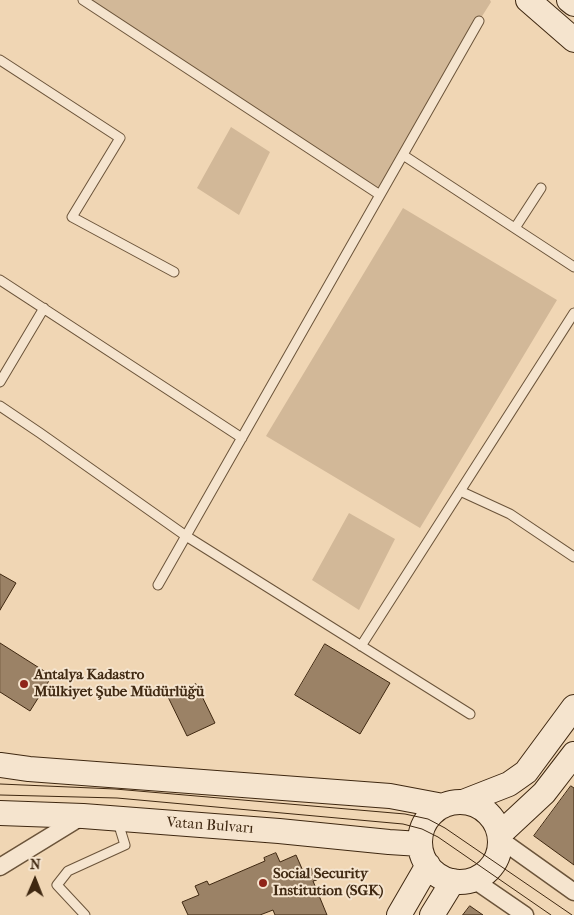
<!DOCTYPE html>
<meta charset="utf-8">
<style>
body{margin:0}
#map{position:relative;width:574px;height:915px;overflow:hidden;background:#f0d6b4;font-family:"IM FELL French Canon",serif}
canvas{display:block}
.north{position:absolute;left:10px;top:855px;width:50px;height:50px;-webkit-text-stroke:4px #f5e4ce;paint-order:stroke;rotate:1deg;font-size:14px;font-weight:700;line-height:20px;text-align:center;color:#3f2811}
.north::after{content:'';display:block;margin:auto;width:18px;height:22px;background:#3f2811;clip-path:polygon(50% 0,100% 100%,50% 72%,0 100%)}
</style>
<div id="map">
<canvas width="574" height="915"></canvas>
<div class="north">N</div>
</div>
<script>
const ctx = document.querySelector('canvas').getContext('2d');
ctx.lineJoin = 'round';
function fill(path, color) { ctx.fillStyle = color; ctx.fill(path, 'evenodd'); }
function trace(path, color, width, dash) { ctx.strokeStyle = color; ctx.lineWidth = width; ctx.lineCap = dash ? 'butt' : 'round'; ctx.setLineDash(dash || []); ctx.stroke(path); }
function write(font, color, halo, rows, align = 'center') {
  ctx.font = font + ' "IM FELL French Canon",serif'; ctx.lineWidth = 4; ctx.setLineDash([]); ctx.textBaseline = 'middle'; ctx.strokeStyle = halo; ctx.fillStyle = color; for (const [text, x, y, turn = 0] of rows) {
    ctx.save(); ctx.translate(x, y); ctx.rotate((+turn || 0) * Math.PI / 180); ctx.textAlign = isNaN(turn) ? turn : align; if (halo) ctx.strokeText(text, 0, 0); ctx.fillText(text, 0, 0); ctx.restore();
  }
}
fill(new Path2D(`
 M83 0H490L491 2 479 21 380 195Z
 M231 127 270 152 239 215 197 188Z
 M403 208 557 300 420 528 266 436Z
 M349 513 395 539 359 610 312 580Z`), '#d2b898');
const building = new Path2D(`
 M0 574 16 583 0 610Z
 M0 643 52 676 30 711 0 692Z
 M325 644 390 683 360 734 295 695Z
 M196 684 215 723 187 736 168 697Z
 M571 786 574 788V865L534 836Z
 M276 853 280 862 296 855 303 871 311 868 317 880 313 881 327 915H275L273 910 260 915H188L182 902 199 895 195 886 207 881 209 885 265 861 264 858Z
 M470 906 483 915H463Z`);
fill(building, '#9b8266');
trace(building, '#3f2811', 1);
const lane = new Path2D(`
 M83 0 380 195
 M0 60 120 138 72 217 174 272
 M403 155 574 267
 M515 228 541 188
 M0 280 242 438
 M0 382 44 308
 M0 406 40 433 186 536 470 714
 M460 491 510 514 574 557
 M158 585 479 21
 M361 646 574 313
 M85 915 57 885 68 871 125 845 117 819`);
const street = new Path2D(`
 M501 840 574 892
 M0 867 83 816
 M474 880 525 915`);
const secondary = new Path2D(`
 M528 0 574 40
 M569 0 574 4
 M0 765 29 769 390 796 443 806
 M463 802 509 784 526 772 574 707
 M420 842a40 40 0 1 1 80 0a40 40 0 1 1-80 0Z
 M0 813 83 816 279 831 389 842 420 844
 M500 834 544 793 574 754
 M399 915 428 865
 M432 915 453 881`);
trace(lane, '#6b543a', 11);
trace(street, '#6b543a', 19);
trace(secondary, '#3f2811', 26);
trace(lane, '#f5e4ce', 9);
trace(street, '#f5e4ce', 16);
trace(secondary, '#f5e4ce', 24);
trace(new Path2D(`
 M0 784 115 789 405 814 428 819 445 828 572 915
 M0 795 117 798 403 824 422 829 438 837 551 915`), '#3f2811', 1);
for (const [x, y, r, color] of [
 [24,684,5,"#8f2418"],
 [263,883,5,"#8f2418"]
]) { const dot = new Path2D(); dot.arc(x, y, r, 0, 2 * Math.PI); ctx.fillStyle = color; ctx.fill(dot); trace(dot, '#f5e4ce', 2); }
write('bold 15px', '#3f2811', '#f5e4ce', [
 ["Antalya Kadastro",34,675],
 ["Mülkiyet Şube Müdürlüğü",34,692],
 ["Social Security",273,874],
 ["Institution (SGK)",273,891]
], 'left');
write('15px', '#3f2811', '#f5e4ce', [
 ["Vatan Bulvarı",210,826,4]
]);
</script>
